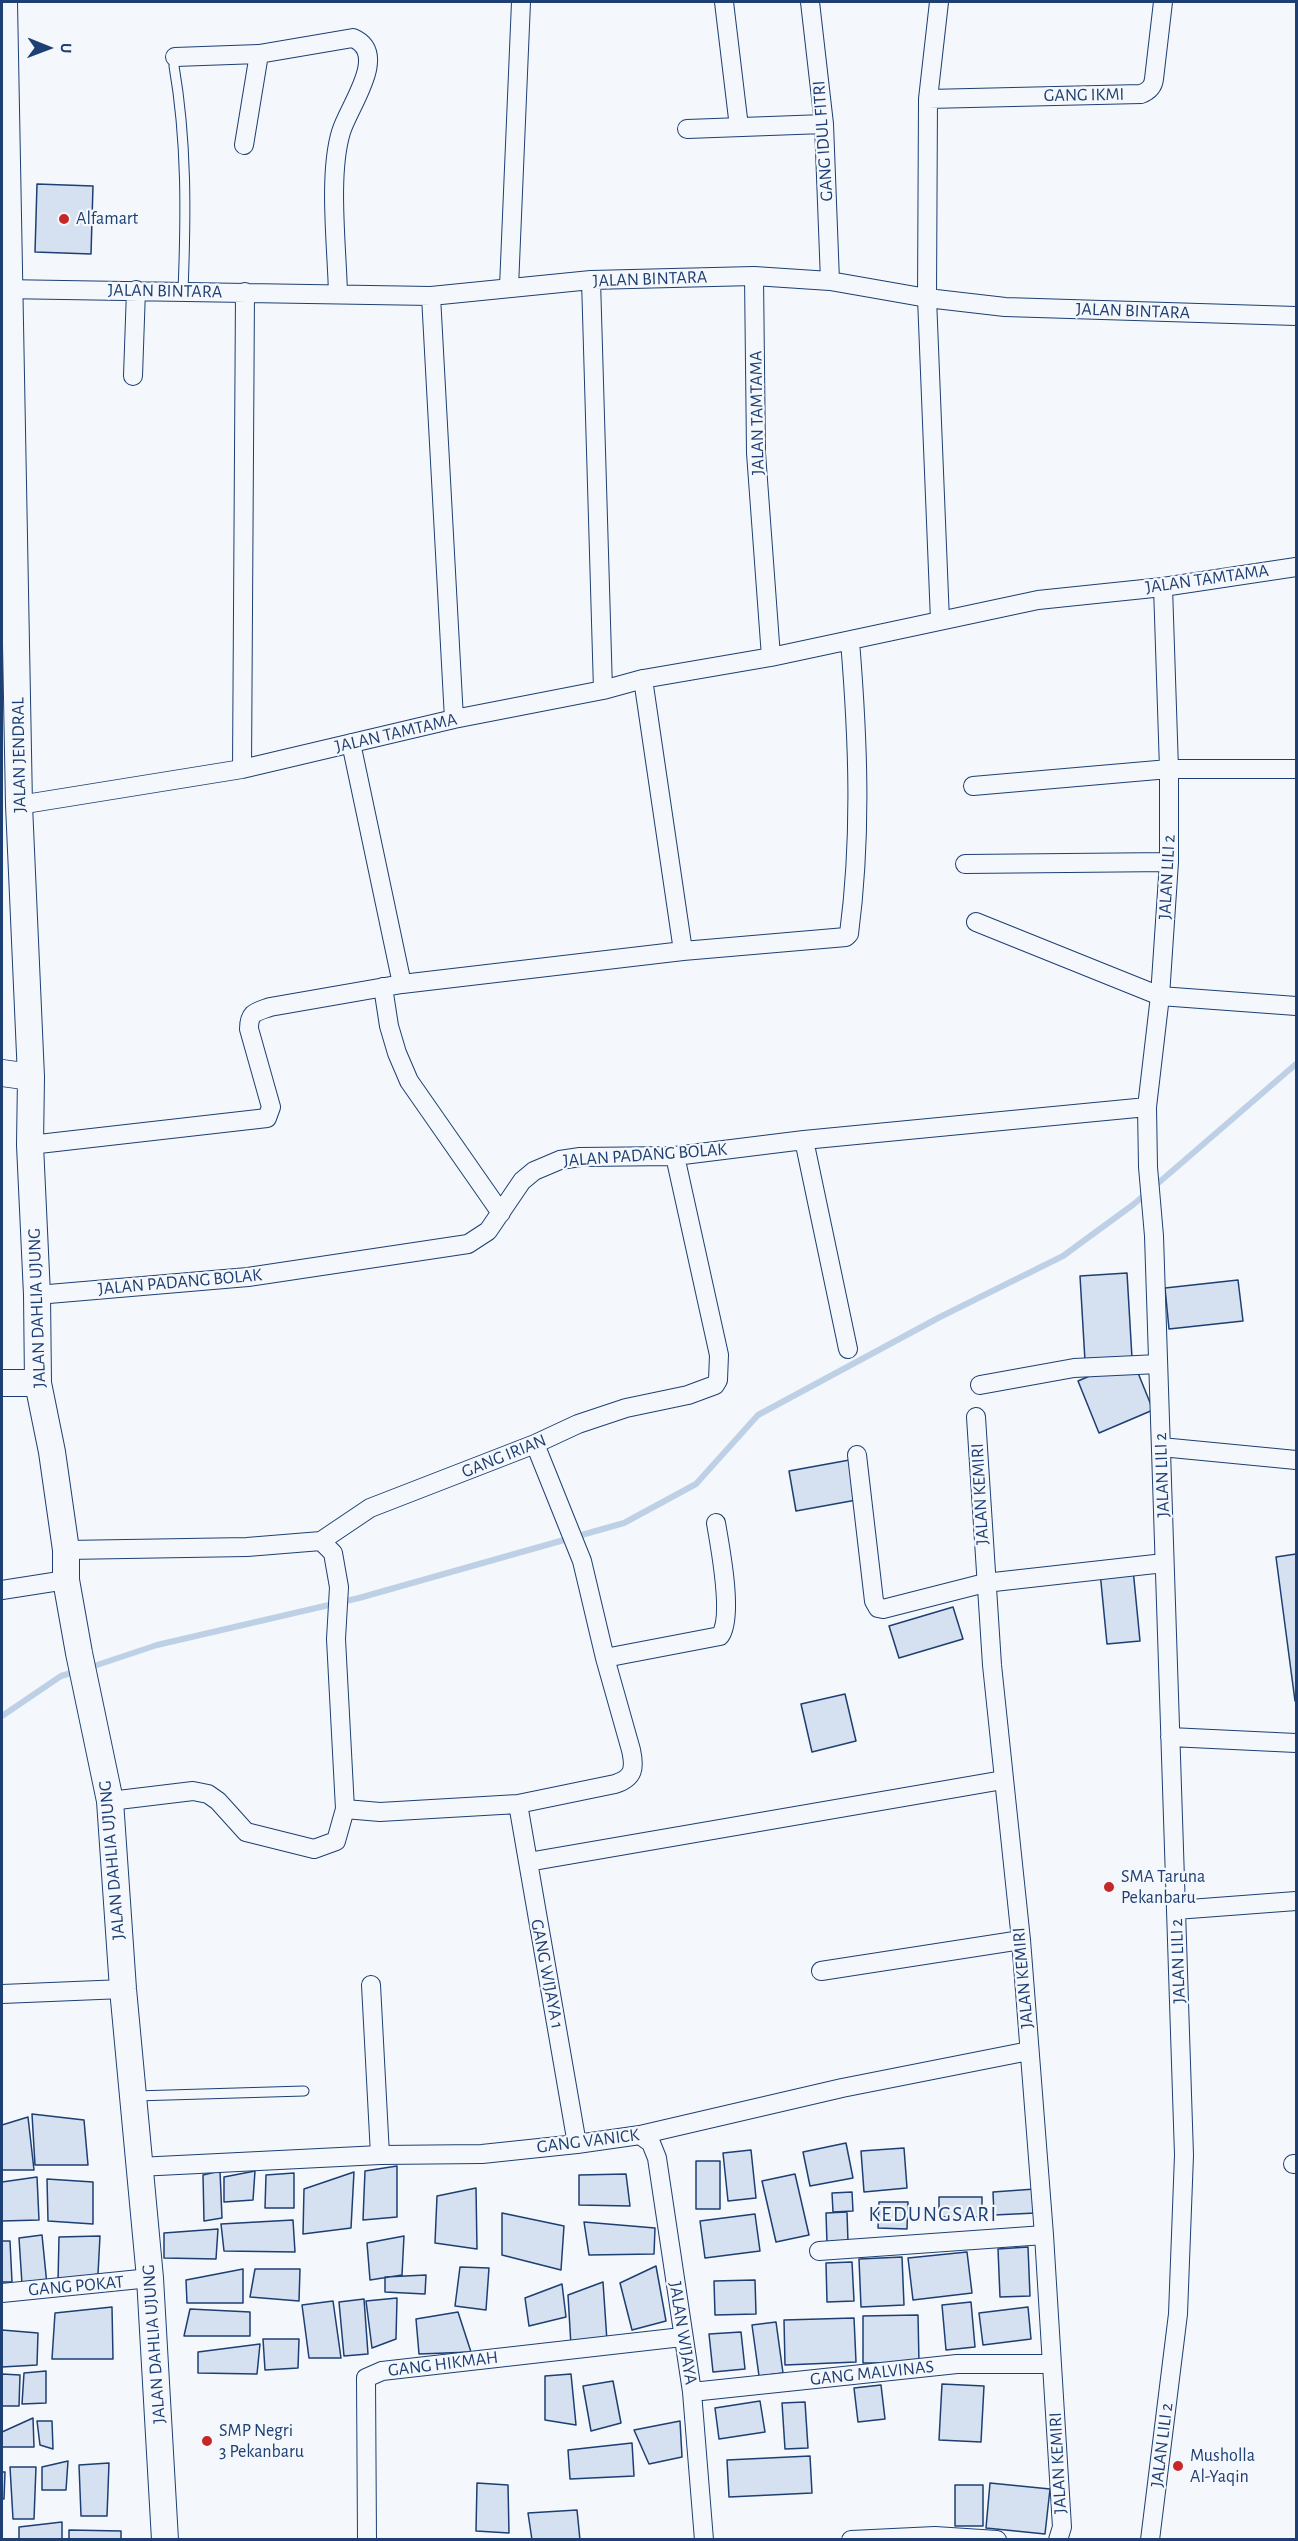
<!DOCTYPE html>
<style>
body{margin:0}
#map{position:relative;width:1298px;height:2541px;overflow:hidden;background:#f4f7fb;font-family:"Alegreya Sans",sans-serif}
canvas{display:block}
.frame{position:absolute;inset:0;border:3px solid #1d3f73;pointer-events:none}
.north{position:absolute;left:18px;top:18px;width:60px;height:60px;-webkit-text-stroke:4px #f4f7fb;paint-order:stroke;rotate:91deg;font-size:16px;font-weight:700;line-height:24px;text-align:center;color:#1d3f73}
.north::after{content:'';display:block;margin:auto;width:21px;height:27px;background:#1d3f73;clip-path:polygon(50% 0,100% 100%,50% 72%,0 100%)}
</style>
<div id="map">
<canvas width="1298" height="2541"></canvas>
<div class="frame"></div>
<div class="north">U</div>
</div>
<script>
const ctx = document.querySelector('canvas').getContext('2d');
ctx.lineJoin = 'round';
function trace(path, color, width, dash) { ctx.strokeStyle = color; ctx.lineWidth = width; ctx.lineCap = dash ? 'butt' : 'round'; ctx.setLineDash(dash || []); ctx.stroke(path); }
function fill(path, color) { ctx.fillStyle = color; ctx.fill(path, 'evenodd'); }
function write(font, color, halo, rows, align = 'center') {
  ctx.font = font + ' "Alegreya Sans",sans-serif'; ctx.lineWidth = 4.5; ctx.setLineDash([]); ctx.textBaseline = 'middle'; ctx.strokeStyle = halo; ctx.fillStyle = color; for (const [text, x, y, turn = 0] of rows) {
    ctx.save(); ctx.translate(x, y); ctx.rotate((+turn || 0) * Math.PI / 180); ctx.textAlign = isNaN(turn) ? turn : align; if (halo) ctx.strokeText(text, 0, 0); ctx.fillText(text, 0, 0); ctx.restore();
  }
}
trace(new Path2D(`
 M88 1668 157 1645 359 1598 624 1523 696 1484 758 1415 940 1317 1063 1256 1134 1204 1296 1064
 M2 1716 61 1676 78 1671`), '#bed0e5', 6);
const building = new Path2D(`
 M37 184 93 186 91 254 35 252Z
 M1127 1273 1132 1358 1085 1361 1080 1276Z
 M1238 1280 1243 1321 1169 1329 1165 1288Z
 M1132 1358 1153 1410 1099 1433 1078 1381Z
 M855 1459 862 1499 796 1511 789 1471Z
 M1296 1554V1701H1295L1276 1557Z
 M1133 1569 1140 1641 1107 1644 1100 1572Z
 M953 1607 963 1639 899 1658 889 1626Z
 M845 1694 856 1741 812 1752 801 1704Z
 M32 2114 84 2120 88 2165H35Z
 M28 2117 34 2170H2V2125Z
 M846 2143 853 2178 810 2186 803 2152Z
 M904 2148 907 2188 864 2192 861 2151Z
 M751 2150 756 2198 728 2201 723 2153Z
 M696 2161H720V2209H696Z
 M397 2166V2217L363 2220 365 2171Z
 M220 2171 222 2218 204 2221 203 2175Z
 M255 2171 253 2200 224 2202V2177Z
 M354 2172 351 2228 303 2234 304 2189Z
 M294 2173V2208H265L266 2175Z
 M626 2174 630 2206 579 2205V2175Z
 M795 2174 809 2235 776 2242 762 2181Z
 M37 2177 39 2220 2 2221V2182Z
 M47 2179 93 2182V2224L48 2221Z
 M476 2188 477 2249 435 2243 437 2196Z
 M1035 2189 1036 2213 994 2215 993 2192Z
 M852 2192 853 2211 833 2212 832 2193Z
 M939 2197H982V2217H939Z
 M879 2202H908L907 2229 878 2228Z
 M847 2212 848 2242 827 2243 826 2213Z
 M502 2213 564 2226 561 2270 502 2255Z
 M755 2214 760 2251 705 2258 700 2221Z
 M293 2220 295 2252 224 2251 221 2224Z
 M584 2222 655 2228 654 2254 589 2255Z
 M218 2229 216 2259 164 2258V2233Z
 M42 2235 47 2285 22 2284 19 2238Z
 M100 2236 98 2274 58 2282 59 2237Z
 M404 2236 402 2275 370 2280 367 2243Z
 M2 2241H10L12 2282H2Z
 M1028 2247 1030 2296 1000 2297 998 2249Z
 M967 2252 972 2293 913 2300 908 2258Z
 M902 2257 904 2305 861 2307 859 2259Z
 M852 2262 854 2301 827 2302 826 2263Z
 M656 2266 666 2321 632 2330 620 2283Z
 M460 2267 489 2268 486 2310 455 2306Z
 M243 2269V2303H187L186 2280Z
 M255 2269H300L299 2301 250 2297Z
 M426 2275 425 2294 385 2292V2277Z
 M755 2280 756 2314 715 2315 714 2281Z
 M603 2282 607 2341 571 2346 568 2295Z
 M562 2284 566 2317 529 2326 525 2298Z
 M397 2298 396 2339 372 2348 366 2301Z
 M364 2299 368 2354 344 2356 339 2302Z
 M333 2301 341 2358H309L302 2305Z
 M971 2302 975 2347 946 2350 942 2305Z
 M112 2307 113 2359H52L55 2313Z
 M1028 2307 1031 2339 983 2345 979 2313Z
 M190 2309 250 2312V2336H184Z
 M458 2312 471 2352 419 2354 416 2319Z
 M918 2315 919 2363H863V2316Z
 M854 2318 856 2362 785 2365 784 2320Z
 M776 2322 783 2373 759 2376 752 2325Z
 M2 2330 38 2333 37 2365 2 2367Z
 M741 2332 745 2369 713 2372 709 2334Z
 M263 2339H299L298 2368 265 2370Z
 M260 2344 257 2374 198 2373V2352Z
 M46 2371V2403L22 2404 24 2373Z
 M2 2374 20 2375 19 2406H2Z
 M571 2374 576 2425 545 2420V2376Z
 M613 2381 621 2423 591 2431 583 2386Z
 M942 2384 984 2386 981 2442 939 2440Z
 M881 2385 885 2419 858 2422 854 2388Z
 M760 2401 765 2432 719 2439 715 2408Z
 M805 2402 808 2448 785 2449 782 2403Z
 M33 2418 34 2447H2V2432Z
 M37 2421H52L53 2449 40 2445Z
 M680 2421 682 2457 649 2464 634 2430Z
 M632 2443 634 2476 570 2479 568 2450Z
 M810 2456 812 2493 729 2497 727 2460Z
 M68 2461 66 2490H42V2467Z
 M109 2463 107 2516H81L79 2465Z
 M10 2467H36L34 2519H13Z
 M2 2472H5L4 2499H2Z
 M477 2483 508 2485 509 2533 476 2531Z
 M990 2483 1050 2489 1045 2534 986 2528Z
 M955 2485H983V2526H955Z
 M577 2510 580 2540H532L528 2513Z
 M62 2522V2540H19V2527Z
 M69 2530 121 2531V2540H69Z`);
fill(building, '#d5e0f0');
trace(building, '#1d3f73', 1.5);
const lane = new Path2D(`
 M175 57 174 66C187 141 186 216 183 291
 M135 2096 304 2091`);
const street = new Path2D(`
 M724 2 739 127
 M810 2 824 124 830 281
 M939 2 928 99 927 298 940 621
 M175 57 259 54 353 38C390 54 348 107 341 132 328 175 337 248 338 294
 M928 99 1141 94C1149 91 1153 87 1154 79L1163 2
 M687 129 824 124
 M244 145 259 54
 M754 276 756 453 771 657
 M591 280 603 690
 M509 287 521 2
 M2 289 431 296 591 280 754 276 830 281 927 298 1005 307 1296 316
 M431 296 454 719
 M133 376 136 290
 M643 679 683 951
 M351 743 402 984
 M242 769 245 292
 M973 786 1169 769H1296
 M19 805 242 769 454 719 603 690 643 679 771 657 1038 600 1163 587 1296 567
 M965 864 1169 862
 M976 922 1160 996 1296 1006
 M383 987 389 1026 397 1053 409 1081 501 1213
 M804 1140 848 1349
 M30 1145 267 1118 271 1107 249 1029C249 1012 256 1012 270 1007L402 984 683 951 846 937 849 934C862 835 858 739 850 641
 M37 1295 248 1277 468 1244 488 1231 522 1181 534 1171 560 1160 580 1157 675 1156 804 1140 1147 1107
 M980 1385 1074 1368 1158 1364
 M976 1417 992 1665 1021 1940 1044 2235 1062 2527 1058 2540
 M1161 1447 1296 1460
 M857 1455 874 1601 878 1608 883 1609 985 1583 1164 1563
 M66 1550 247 1547 321 1541 370 1508 535 1444 578 1424 626 1408 688 1395 715 1385 718 1380 719 1355 675 1156
 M2 1590 66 1580
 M605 1658 720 1636C734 1617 720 1547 716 1523
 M1170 1737 1296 1743
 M110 1801 193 1791 208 1794 218 1801 246 1832 314 1849 336 1841 345 1809 336 1639 339 1587 333 1553 321 1541
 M518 1804 577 2144
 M345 1809 380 1812 518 1804 615 1784C634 1778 635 1768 631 1750L605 1658 582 1561 535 1444
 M528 1862 1003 1780
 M1176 1910 1296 1901
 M821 1971 1021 1940
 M371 1985 380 2155
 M2 1994 123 1989
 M640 2135 651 2143 657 2158 692 2392 704 2540
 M1293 2164H1296
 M138 2167 380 2155 482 2154 577 2144 640 2135 842 2088 1029 2051
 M819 2251 1044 2235
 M2 2293 150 2278
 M692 2392 957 2364H1052
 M367 2540 366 2378 382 2371 682 2337
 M851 2540 935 2536 997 2540
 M1150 2540 1178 2314 1184 2155 1154 1236 1148 1167 1147 1107 1160 996 1169 862V769L1163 587`);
const secondary = new Path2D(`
 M4 2 19 805 31 1077 30 1145 37 1295 38 1383 52 1452 66 1550V1580L79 1653 110 1801 123 1989 150 2278 165 2540
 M2 1073 31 1077
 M2 1383H38`);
trace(lane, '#1d3f73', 11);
trace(street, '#1d3f73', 20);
trace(secondary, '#1d3f73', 28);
trace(lane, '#f4f7fb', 9);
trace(street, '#f4f7fb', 18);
trace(secondary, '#f4f7fb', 26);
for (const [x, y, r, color] of [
 [64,219,6,"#c62828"],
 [1109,1887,6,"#c62828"],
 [207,2441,6,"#c62828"],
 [1178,2466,6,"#c62828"]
]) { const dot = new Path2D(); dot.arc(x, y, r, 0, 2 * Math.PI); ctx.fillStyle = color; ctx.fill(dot); trace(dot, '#f4f7fb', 2); }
write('18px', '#1d3f73', '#f4f7fb', [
 ["GANG IKMI",1084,95,-1],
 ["GANG IDUL FITRI",823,141,-94],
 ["JALAN BINTARA",650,279,-2],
 ["JALAN BINTARA",165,291,1],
 ["JALAN BINTARA",1133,311,2],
 ["JALAN TAMTAMA",757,413,-91],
 ["JALAN TAMTAMA",1207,579,-8],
 ["JALAN TAMTAMA",396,733,-13],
 ["JALAN JENDRAL",19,755,-91],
 ["JALAN LILI 2",1167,877,-87],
 ["JALAN PADANG BOLAK",645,1155,-4],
 ["JALAN PADANG BOLAK",180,1282,-5],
 ["JALAN DAHLIA UJUNG",37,1308,-92],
 ["GANG IRIAN",504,1456,-22],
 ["JALAN LILI 2",1162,1475,-92],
 ["JALAN KEMIRI",980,1494,-93],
 ["JALAN DAHLIA UJUNG",112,1860,-95],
 ["JALAN LILI 2",1178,1961,-92],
 ["GANG WIJAYA 1",547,1974,79],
 ["JALAN KEMIRI",1023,1978,-95],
 ["GANG VANICK",588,2141,-7],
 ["GANG POKAT",76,2286,-5],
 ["JALAN WIJAYA",683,2333,81],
 ["JALAN DAHLIA UJUNG",154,2344,-94],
 ["GANG HIKMAH",443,2364,-7],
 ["GANG MALVINAS",872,2373,-6],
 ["JALAN LILI 2",1162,2445,-83],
 ["JALAN KEMIRI",1058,2463,-93]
]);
write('18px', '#1d3f73', '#f4f7fb', [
 ["Alfamart",76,219],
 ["SMA Taruna",1121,1877],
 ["Pekanbaru",1121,1898],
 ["SMP Negri",219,2431],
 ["3 Pekanbaru",219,2452],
 ["Musholla",1190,2456],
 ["Al-Yaqin",1190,2477]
], 'left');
ctx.letterSpacing = '1.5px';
write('21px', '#1d3f73', '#f4f7fb', [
 ["KEDUNGSARI",933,2215]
]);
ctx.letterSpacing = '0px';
</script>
